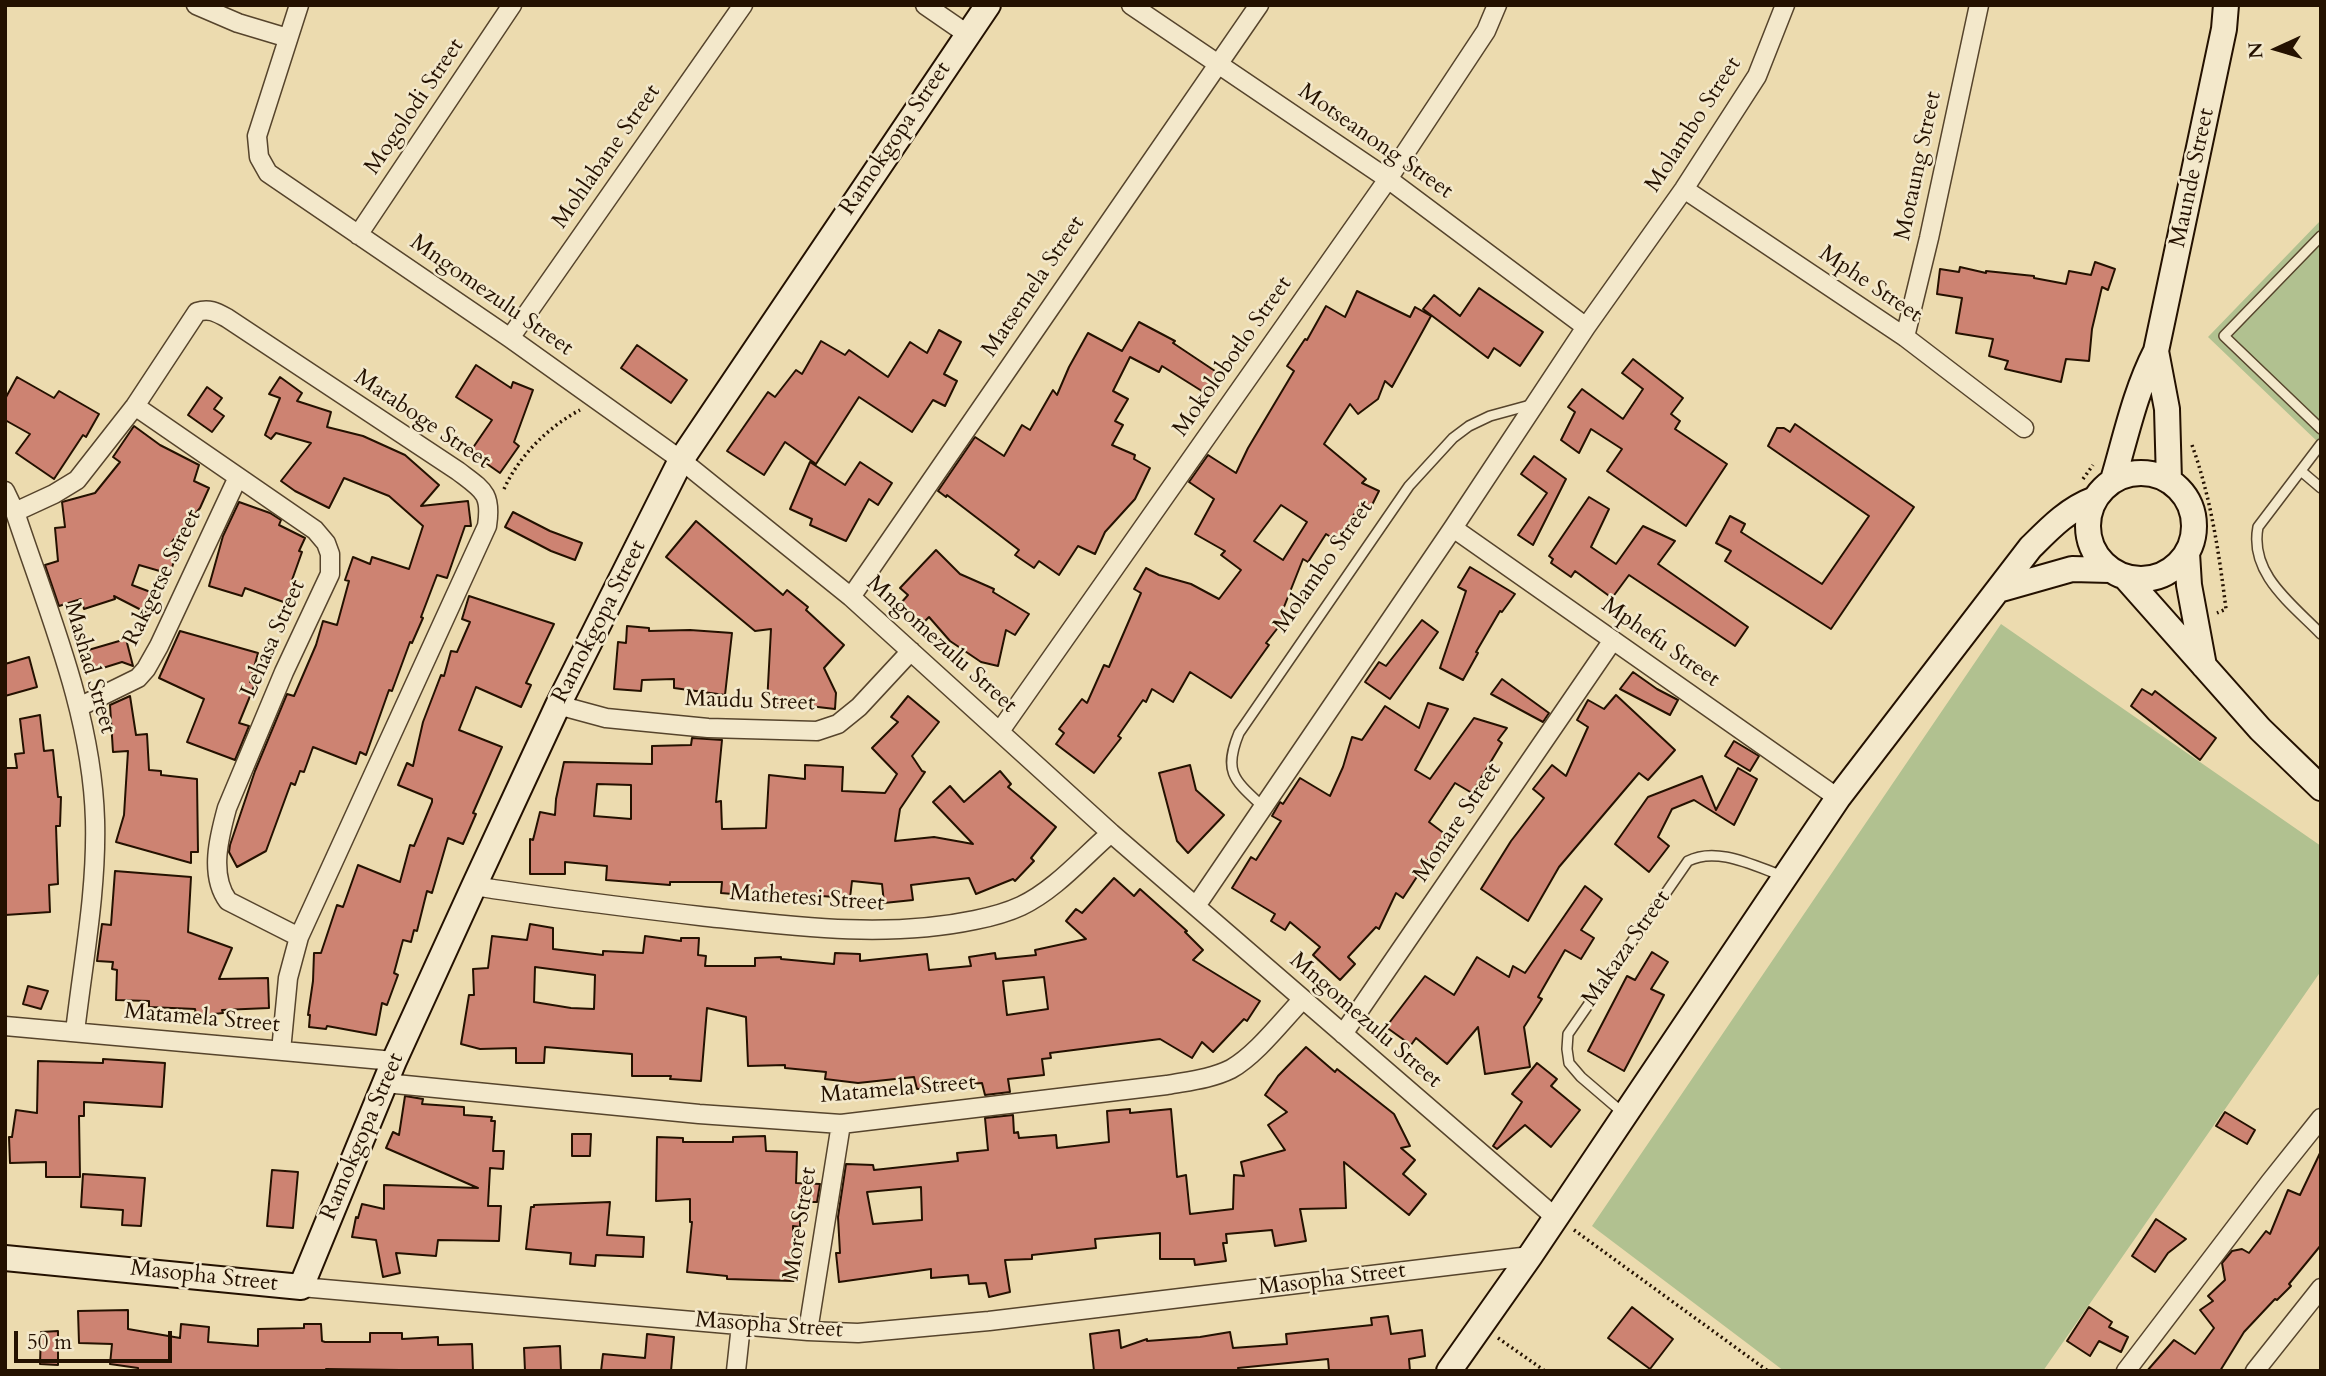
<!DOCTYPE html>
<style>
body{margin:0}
#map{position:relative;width:2326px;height:1376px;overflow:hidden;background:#ecdbaf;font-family:Cardo,serif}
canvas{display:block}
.frame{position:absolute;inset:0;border:7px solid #241100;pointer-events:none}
.north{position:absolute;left:2242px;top:14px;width:70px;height:70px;-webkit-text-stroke:5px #f3e8cb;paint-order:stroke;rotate:266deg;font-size:19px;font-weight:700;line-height:28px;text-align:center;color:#241100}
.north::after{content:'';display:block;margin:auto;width:24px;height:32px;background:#241100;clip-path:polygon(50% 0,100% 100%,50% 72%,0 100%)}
.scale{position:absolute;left:14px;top:1331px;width:158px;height:32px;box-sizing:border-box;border:4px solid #241100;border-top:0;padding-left:9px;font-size:21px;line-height:24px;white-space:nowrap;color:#241100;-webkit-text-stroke:5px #f3e8cb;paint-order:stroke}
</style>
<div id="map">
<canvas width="2326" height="1376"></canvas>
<div class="frame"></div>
<div class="north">N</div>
<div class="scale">50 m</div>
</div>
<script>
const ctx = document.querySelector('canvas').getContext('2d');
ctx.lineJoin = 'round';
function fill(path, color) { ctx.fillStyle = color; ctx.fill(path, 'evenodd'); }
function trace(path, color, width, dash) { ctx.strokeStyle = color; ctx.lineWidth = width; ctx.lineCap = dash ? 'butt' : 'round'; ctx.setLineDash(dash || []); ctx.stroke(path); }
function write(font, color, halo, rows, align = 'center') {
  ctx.font = font + ' Cardo,serif'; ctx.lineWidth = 5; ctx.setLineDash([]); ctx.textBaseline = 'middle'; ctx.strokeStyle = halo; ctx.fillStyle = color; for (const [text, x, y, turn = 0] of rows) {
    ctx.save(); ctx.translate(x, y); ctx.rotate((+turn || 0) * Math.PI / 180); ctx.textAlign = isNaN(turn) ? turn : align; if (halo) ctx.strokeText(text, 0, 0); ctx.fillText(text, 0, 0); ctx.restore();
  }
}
fill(new Path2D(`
 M2321 220V445L2208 337Z
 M2001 624 2321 846V971L2043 1371H1784L1592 1226Z`), '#b1c190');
const building = new Path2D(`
 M2095 262 2115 269 2108 290 2102 287 2092 329 2089 361 2066 359 2061 382 2005 369 2008 361 1989 356 1993 339 1956 333 1962 298 1937 294 1940 269 1959 272 1960 267 1986 273V271L2034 276V278L2066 284 2069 271 2091 275Z
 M1479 288 1543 332 1520 366 1494 348 1488 358 1423 309 1434 295 1460 316Z
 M1357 291 1410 317 1415 307 1431 316 1392 387 1385 381 1378 399 1358 414 1350 404 1324 444 1366 479 1362 483 1379 491 1371 507 1362 502 1337 541 1326 534 1308 562 1303 559 1282 612 1287 616 1266 643 1269 645 1231 698 1190 672 1173 702 1152 689 1146 702 1143 700 1118 736 1121 738 1094 773 1056 744 1064 733 1059 729 1082 699 1087 703 1104 665 1109 667 1141 593 1134 589 1146 568 1159 575 1191 584 1219 599 1241 570 1221 555 1225 551 1195 534 1214 499 1189 482 1208 455 1236 473 1248 448 1294 371 1287 366 1305 339 1307 340 1326 306 1345 317ZM1281 505 1307 522 1283 560 1254 541Z
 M1139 322 1175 341 1173 343 1218 373 1205 393 1162 366 1159 372 1130 357 1113 391 1128 399 1115 421 1123 425 1112 445 1135 455 1134 459 1150 468 1135 499 1105 532 1095 554 1078 546 1059 575 1039 561 1034 568 1015 555 1019 550 947 495 946 497 938 491 975 437 1004 456 1022 425 1030 430 1053 390 1057 395 1069 367 1088 333 1122 351Z
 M939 330 961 342 944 374 957 381 945 406 933 400 912 432 859 397 816 464 785 442 764 475 727 451 768 392 775 397 796 370 802 374 821 341 845 355 849 350 888 377 910 342 927 353Z
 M637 345 687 380 671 403 621 368Z
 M1633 359 1683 398 1671 414 1680 421 1675 429 1727 464 1686 526 1607 471 1622 449 1591 429 1579 453 1561 440 1575 412 1568 407 1582 389 1623 419 1643 389 1622 373Z
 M476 365 511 388 513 382 533 390 514 442 519 446 500 473 470 452 492 420 456 397Z
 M17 377 54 398 59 391 99 414 86 437 83 435 54 479 16 453 30 434 5 420V399Z
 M280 377 302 393 297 401 331 412 327 427 363 436 405 455 439 485 421 506 468 501 471 526H465L447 578 437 575 421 617 423 618 412 643 410 642 392 691 389 690 366 755 360 752 356 764 313 747 304 772 300 771 295 785 291 783 266 851 237 867 229 852 230 845 255 771 287 694 294 696 316 645 323 621 337 625 349 581 345 580 353 557 370 564 372 557 409 569 423 526 389 496 344 478 329 508 295 491 281 481 311 443 276 433 271 439 265 435 280 398 269 394Z
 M207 387 222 398 214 409 224 416 212 432 188 415Z
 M1795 424 1914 507 1831 629 1725 561 1731 551 1716 543 1730 516 1745 524 1741 532 1822 584 1869 516 1768 446 1777 428H1784L1790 432Z
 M134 426 160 445 199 465 194 481 209 488 200 508 171 543 179 545 170 574 139 565 132 585 161 596 151 615 114 596 115 599 84 609 81 599 59 606 45 565 58 561 55 528 65 527 62 502 95 493 120 462 113 457Z
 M1534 456 1566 479 1533 545 1518 535 1547 493 1521 474Z
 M810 462 845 485 860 462 892 483 878 505 869 499 846 541 810 525 812 519 790 509Z
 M1589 497 1609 509 1591 547 1616 564 1643 526 1675 541 1658 564 1748 627 1735 646 1629 575 1612 598 1575 571 1571 577 1551 563 1553 559 1549 556Z
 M239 502 270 513 281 520 279 525 305 538 299 551 302 552 292 580 297 582 289 604 245 588 242 596 209 586 223 536Z
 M513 512 550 531 582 543 575 560 551 551 505 527Z
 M696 521 783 595 787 590 808 607 806 610 844 645 824 668 836 693 835 709 792 704H767L771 629 755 631 666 557Z
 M936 550 960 574 994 589 993 592 1029 614 1015 635 1006 630 998 666 981 662 950 641 929 617 922 624 901 603 908 595 900 588Z
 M1470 567 1515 594 1502 612 1500 611 1476 652 1478 653 1463 680 1440 668 1466 591 1458 587Z
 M469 596 554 624 526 683 531 685 521 707 476 687 459 730 502 747 473 813 476 814 463 844 448 838 432 893 427 891 417 931 414 930 411 942 403 940 394 973 398 975 387 1005 382 1003 376 1035 327 1026 326 1029 309 1027 310 1015H308L313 981 314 953H321L337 905 343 907 358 865 400 882 410 845 414 846 432 802V799L398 785 407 763 413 766 423 722 441 675 444 676 451 651 457 652 470 622 462 619Z
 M1422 620 1438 632 1390 699 1365 682 1379 662 1386 666Z
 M627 626 649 628V631L690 630 732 633 725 695 674 688V679L642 680 641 691 614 689 618 642 626 643Z
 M180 631 258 653 250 682 255 684 239 723 249 726 235 760 187 742 204 699 159 678Z
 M126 639 133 666 122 662 90 672 85 651Z
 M29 657 37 687 5 696V664Z
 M1633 672 1657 689 1678 700 1670 715 1620 689Z
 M1502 679 1549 713 1543 722 1491 694Z
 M2142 689 2152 695 2155 691 2216 738 2200 760 2131 706Z
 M1616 695 1675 750 1648 780 1639 773 1559 867 1528 921 1481 889 1511 841 1544 798 1533 789 1552 765 1566 776 1588 727 1577 720 1588 700 1604 709Z
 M130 696 136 735 147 734 149 770 161 771V775L197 779 198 852H191V863L116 842 124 815 128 751 113 752 110 705Z
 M908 696 939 722 912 756 922 771 925 772 900 809 895 841 934 837 973 844 933 802 950 786 964 802 1000 771 1011 784 1008 787 1056 827 1031 858 1034 861 1015 881 1013 879 976 894 969 878 911 885 913 900 884 903 882 884 852 881 850 898 777 893 774 901 756 896 721 893 722 882H670V885L606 880 607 866 565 862V874H530V839L533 840 540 812 555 815 556 799 564 762 652 764V746L691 745 692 738 722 740 716 802 721 801 722 829 766 828 769 775 805 779V765L843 767 842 791 885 793 897 774 872 748 898 722 891 717ZM597 784 631 785V819L594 816Z
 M1428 703 1448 709 1415 770 1430 779 1474 718 1507 728 1498 740 1502 743 1472 793 1455 783 1429 822 1445 834 1403 898 1396 893 1379 929 1376 927 1348 957 1355 964 1340 980 1313 955 1320 947 1290 922 1285 930 1271 921 1275 914 1232 888 1251 857 1256 860 1281 821 1272 816 1280 802 1283 804 1300 778 1330 796 1343 767 1352 737 1362 740 1385 706 1419 728Z
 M40 715 44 751 53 750 58 797H61L60 826H56L58 884 49 885 50 912 5 915V768H17L15 754 24 753 20 719Z
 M1734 741 1759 756 1750 771 1725 756Z
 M1190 765 1196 790 1224 815 1188 853 1177 841 1159 773Z
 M1738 768 1757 779 1734 825 1694 800 1672 809 1658 837 1669 846 1649 872 1615 844 1648 797 1702 776 1716 810Z
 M115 871 191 877 188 932 232 948 219 979 268 978 269 1008 222 1010 223 1013 196 1016 195 1009 149 1007V1001L116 1000 117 970 112 969 113 962 97 961 102 924 111 925Z
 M1114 878 1134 896 1140 889 1187 931 1185 932 1203 950 1193 960 1260 1001 1247 1021 1244 1019 1213 1052 1202 1042 1192 1058 1160 1039 1050 1053 1051 1058 1042 1059 1044 1075 1008 1079 1010 1092 985 1095 982 1083 917 1089 914 1077 858 1083 825 1079 826 1072 785 1068V1065L748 1066 746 1017 707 1008 701 1081 670 1079 671 1076H632V1054L545 1047 544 1063H516V1048L480 1049 461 1044 469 995H474L473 969 488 968 492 936 527 940 530 924 553 928V949L603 955V951L643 953 645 936 681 941V938H699L698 955 706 956 705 966H755V958L781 957V959L834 964 835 953 860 954V961L927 954 929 970 971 966 969 957 995 953 996 959 1036 955 1035 950 1086 939 1066 921 1076 909 1082 913ZM535 967 595 975 594 1009 571 1008 534 1002ZM1044 977 1048 1009 1007 1015 1003 981Z
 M1585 886 1602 899 1581 930 1594 938 1581 959 1565 950 1538 997 1542 999 1524 1027 1530 1067 1485 1074 1478 1027 1447 1064 1416 1038 1411 1045 1386 1027 1425 976 1454 995 1477 957 1509 977 1513 966 1525 973Z
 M1652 952 1668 962 1651 989 1664 995 1624 1071 1588 1051 1627 976 1635 980Z
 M28 986 48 991 41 1009 23 1004Z
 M1306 1047 1335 1072 1337 1069 1394 1114 1410 1146 1401 1148 1415 1160 1403 1174 1426 1194 1409 1215 1344 1162 1346 1208 1300 1209 1306 1241 1275 1246 1272 1230 1226 1234 1227 1243H1223L1226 1261 1195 1265 1194 1259H1160V1233L1095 1239 1096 1248 1032 1255V1259L1005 1260 1010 1292 989 1297 986 1283 969 1284 968 1275 931 1278V1269L839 1282 836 1253H840L838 1217 846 1164 873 1165 874 1170 958 1161 957 1153 988 1150 985 1118 1013 1115 1014 1133 1018 1132 1019 1138 1056 1135 1057 1148 1109 1142 1107 1111 1130 1109V1113L1171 1109 1177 1177 1186 1175 1190 1214 1233 1209 1234 1175 1244 1176 1241 1162 1285 1150 1268 1125 1287 1112 1265 1095 1278 1076ZM921 1187 922 1220 873 1224 867 1192Z
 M103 1059 165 1063 162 1107 84 1102V1116H79L80 1177H46V1162L10 1163 9 1137H12L16 1110 37 1113 38 1061 103 1063Z
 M1537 1063 1557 1079 1551 1086 1580 1110 1551 1147 1525 1125 1497 1149 1493 1146 1522 1102 1512 1094Z
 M405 1096 423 1099 422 1104 464 1107V1115L492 1117 491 1121H495L493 1151H504L503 1169 490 1168 488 1206H501L499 1241 438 1240 436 1256 396 1253 400 1273 383 1277 376 1240 352 1237 356 1217 358 1218 362 1204 384 1209V1185L478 1188 386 1148 393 1132 399 1135Z
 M2225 1112 2255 1130 2247 1144 2216 1126Z
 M572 1134H591L590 1156H572Z
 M765 1136 766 1151 797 1152 796 1183 820 1184 817 1202H800V1227L793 1226 794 1281 727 1279V1276L687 1272 692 1222H690V1199L656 1201 657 1137 683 1138V1142H733V1137Z
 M2321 1151V1245L2289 1284 2291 1286 2277 1300 2275 1299 2244 1332 2220 1371H2147L2174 1340 2195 1354 2214 1328 2200 1310 2213 1301 2208 1296 2225 1280 2222 1263 2232 1251 2242 1249 2249 1253 2266 1231 2270 1234 2288 1190 2300 1195Z
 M272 1170 298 1172 293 1228 267 1226Z
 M83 1174 145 1178 141 1226 122 1225 123 1210 81 1207Z
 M610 1202 607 1235 644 1237 643 1257 596 1255 595 1266 570 1264 571 1253 526 1249 531 1207H534V1205Z
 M2156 1219 2186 1239 2168 1253 2155 1272 2132 1256Z
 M1632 1307 1673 1339 1650 1369 1608 1338Z
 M2089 1307 2112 1322 2109 1327 2128 1337 2121 1352 2099 1341 2090 1356 2067 1341Z
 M128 1310V1329L180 1338 181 1324 209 1327 208 1342 258 1346V1329L304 1328V1324H321L322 1341 325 1342H370V1333H402V1339L438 1337V1345L472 1344 473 1371 326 1369V1371H138V1368L110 1364 112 1344 79 1343 78 1311Z
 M1388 1316 1391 1334 1422 1330 1425 1356 1409 1359 1410 1371H1329L1328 1359 1238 1368 1239 1371H1094L1090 1334 1119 1330 1121 1348 1147 1339V1341L1200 1337 1230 1332 1233 1348 1287 1344 1286 1334 1372 1325 1371 1318Z
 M58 1331V1365L40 1364 41 1332Z
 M647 1334 674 1337 671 1371H601L603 1354 645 1358Z
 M560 1346 561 1371H525L524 1348Z`);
fill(building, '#cd8372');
trace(building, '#241100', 2);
const lane = new Path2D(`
 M2321 236 2224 336 2321 429
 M2321 444 2258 527C2249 574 2292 604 2321 634
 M2301 471 2321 488
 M1262 806C1234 780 1223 772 1239 733L1409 486 1453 438 1469 426 1490 416 1534 404
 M1623 1113 1581 1077 1569 1063 1567 1049 1568 1034 1688 861C1717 846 1754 866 1783 876`);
const street = new Path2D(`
 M196 5 238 23 288 38
 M299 5 257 136 259 157 268 173 510 338 681 460 851 597 1111 833 1555 1217
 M925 5 967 34
 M1131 5 1388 179 1586 327
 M1684 189 1905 337 2024 428
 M358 235 512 5
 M1905 337 1929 238 1979 5
 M510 338 743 5
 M135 406 315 530 326 543 330 554V574L284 672 227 808C219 837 209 875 228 901L299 937
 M5 491 15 512C48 612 92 713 95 820 97 891 83 962 75 1032
 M15 512 54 494 77 480 135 406 197 312C209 308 216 312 227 318L458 471C483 490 492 493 487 526L299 937 288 978 281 1051
 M1453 528 1838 798
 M851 597 1259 5
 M558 705 606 718 708 728 817 731 838 724 859 707 911 651
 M79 707 138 678 146 669 159 646 238 477
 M1000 731 1388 179 1486 31 1497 5
 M474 886C549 898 624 907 700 916 791 926 885 939 975 920 990 917 1006 913 1021 906 1055 890 1083 857 1111 833
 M1196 906 1453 528 1586 327 1684 189 1757 76 1785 5
 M5 1026 394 1061
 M1343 1034 1613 640
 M385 1083 699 1114 841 1124 1167 1085C1188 1081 1211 1079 1231 1069 1256 1055 1282 1021 1302 1000
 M301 1287 808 1331 858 1333 989 1321 1530 1256
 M808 1331 841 1124
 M736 1371 741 1325
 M2126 1371 2270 1182 2321 1118
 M2255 1371 2321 1288`);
const secondary = new Path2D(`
 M2156 351 2167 409 2169 481
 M2088 526a53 53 0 1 1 106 0a53 53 0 1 1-106 0Z
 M2113 480C2126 436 2135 392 2156 351L2224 29 2226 5
 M2187 553 2189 585 2204 666
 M2126 578 2260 729 2321 788
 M1998 590 2072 569 2110 570
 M5 1258 301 1287 394 1061 474 886 558 705 681 460 988 5
 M1449 1371 1530 1256 1838 798 2030 548C2050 528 2068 509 2095 499`);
trace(lane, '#56442c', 12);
trace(street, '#56442c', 21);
trace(secondary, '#241100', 28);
trace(new Path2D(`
 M2192 445C2211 498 2219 553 2226 609L2217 613
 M2083 479 2093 465
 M504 489C519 456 548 427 580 410
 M1574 1230 1768 1371
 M1498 1338 1545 1371`), '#241100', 3.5, [2, 3.5]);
trace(lane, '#f3e8cb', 9);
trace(street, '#f3e8cb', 18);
trace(secondary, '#f3e8cb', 24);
write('23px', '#241100', '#f3e8cb', [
 ["Mogolodi Street",415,107,-56],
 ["Molambo Street",1694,125,-57],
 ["Ramokgopa Street",896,139,-56],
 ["Motseanong Street",1375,142,35],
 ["Mohlabane Street",607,157,-55],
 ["Motaung Street",1919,166,-78],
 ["Maunde Street",2193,178,-78],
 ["Mphe Street",1870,285,34],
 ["Matsemela Street",1034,287,-56],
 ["Mngomezulu Street",491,296,35],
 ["Mokolobotlo Street",1233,357,-55],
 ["Mataboge Street",422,420,34],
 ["Molambo Street",1324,567,-55],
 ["Rakgetse Street",163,578,-64],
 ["Ramokgopa Street",600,622,-63],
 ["Lehasa Street",274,639,-66],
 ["Mphefu Street",1660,643,35],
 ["Mngomezulu Street",941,645,42],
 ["Mashad Street",89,668,74],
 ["Maudu Street",750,702,2],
 ["Monare Street",1458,823,-56],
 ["Mathetesi Street",807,899,4],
 ["Makaza Street",1627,949,-55],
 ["Matamela Street",202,1019,5],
 ["Mngomezulu Street",1365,1021,41],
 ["Matamela Street",898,1090,-5],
 ["Ramokgopa Street",363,1137,-67],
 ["More Street",801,1224,-81],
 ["Masopha Street",204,1277,6],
 ["Masopha Street",1332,1280,-7],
 ["Masopha Street",769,1326,4]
]);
</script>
